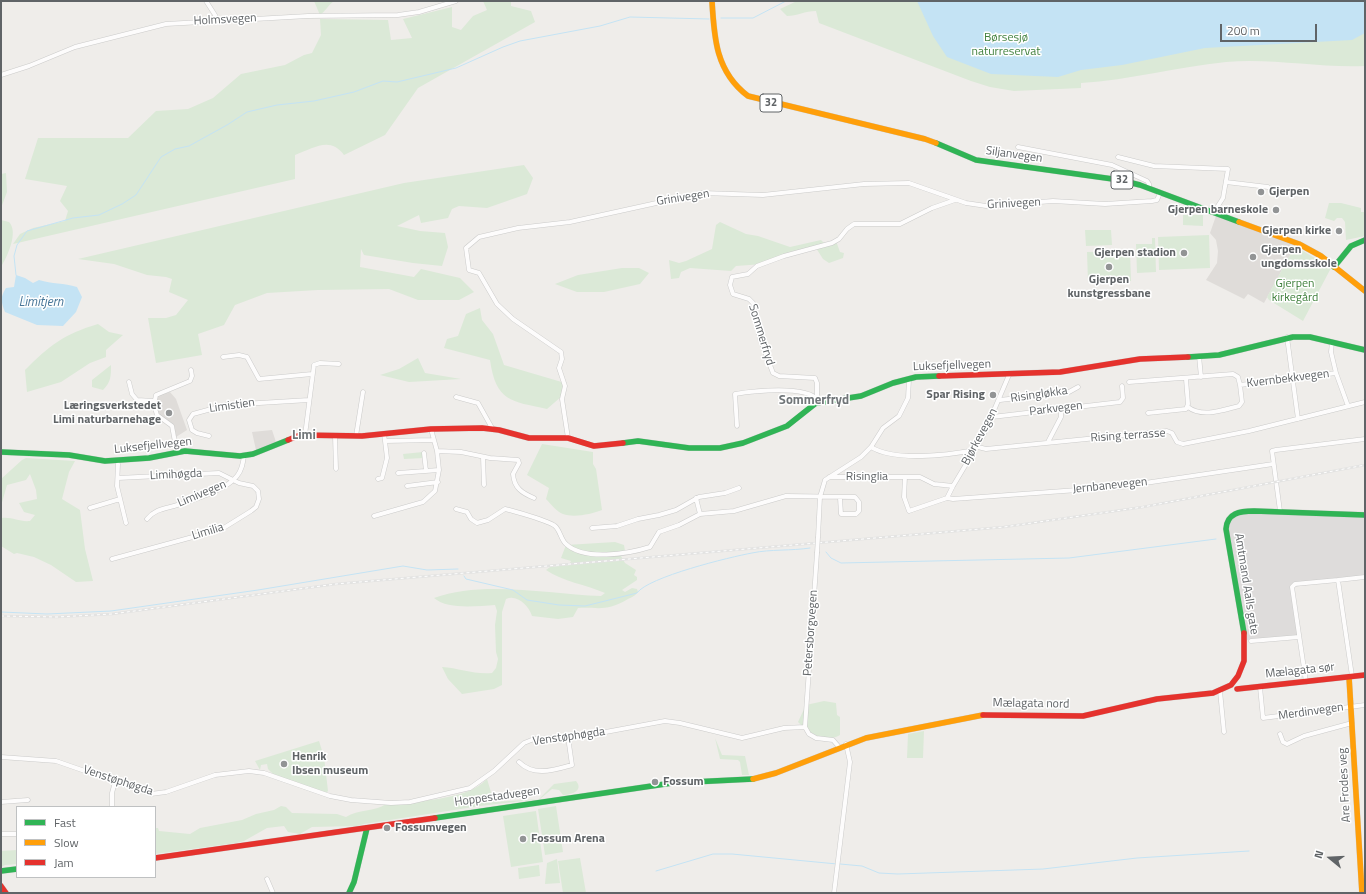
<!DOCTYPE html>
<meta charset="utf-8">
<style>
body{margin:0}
#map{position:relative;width:1366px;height:894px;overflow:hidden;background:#efedea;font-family:"Titillium Web",sans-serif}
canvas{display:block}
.frame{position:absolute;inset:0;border:2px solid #606467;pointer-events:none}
.legend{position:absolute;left:16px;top:806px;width:140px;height:72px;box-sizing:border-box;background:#fff;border:1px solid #bfc1c2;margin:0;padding:5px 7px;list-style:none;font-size:12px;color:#606467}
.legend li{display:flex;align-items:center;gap:8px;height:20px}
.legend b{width:20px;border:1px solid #bfc1c2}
.north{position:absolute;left:1310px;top:838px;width:40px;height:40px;-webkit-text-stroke:3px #fff;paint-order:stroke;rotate:288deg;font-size:11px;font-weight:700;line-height:16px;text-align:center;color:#606467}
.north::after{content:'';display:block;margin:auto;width:14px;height:18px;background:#606467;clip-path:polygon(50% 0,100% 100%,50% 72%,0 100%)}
.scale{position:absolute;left:1220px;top:24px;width:97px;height:18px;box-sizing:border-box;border:2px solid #606467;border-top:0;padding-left:5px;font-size:12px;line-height:14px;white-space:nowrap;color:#606467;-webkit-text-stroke:3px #fff;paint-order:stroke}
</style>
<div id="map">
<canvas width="1366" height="894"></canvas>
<div class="frame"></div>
<ul class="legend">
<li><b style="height:5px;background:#30b455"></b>Fast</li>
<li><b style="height:5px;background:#ff9f0a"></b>Slow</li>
<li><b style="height:5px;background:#e5322d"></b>Jam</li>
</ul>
<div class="north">N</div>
<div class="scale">200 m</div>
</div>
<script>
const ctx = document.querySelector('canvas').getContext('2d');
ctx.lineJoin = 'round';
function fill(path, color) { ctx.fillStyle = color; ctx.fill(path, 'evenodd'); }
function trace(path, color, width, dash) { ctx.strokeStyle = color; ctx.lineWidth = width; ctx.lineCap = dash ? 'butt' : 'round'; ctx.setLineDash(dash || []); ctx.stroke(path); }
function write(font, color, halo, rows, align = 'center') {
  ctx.font = font + ' "Titillium Web",sans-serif'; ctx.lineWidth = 3; ctx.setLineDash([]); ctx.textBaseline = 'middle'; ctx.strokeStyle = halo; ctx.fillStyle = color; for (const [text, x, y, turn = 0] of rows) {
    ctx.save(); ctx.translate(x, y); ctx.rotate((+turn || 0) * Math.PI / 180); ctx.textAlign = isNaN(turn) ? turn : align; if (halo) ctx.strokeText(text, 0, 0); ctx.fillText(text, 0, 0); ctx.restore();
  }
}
fill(new Path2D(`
 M1235 513 1365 515V577L1292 587 1299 637 1245 640 1227 520Z`), '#dedcdb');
fill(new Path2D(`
 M1217 213 1244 222 1295 246 1264 303 1248 294 1244 299 1206 280 1217 263 1218 251 1216 240 1210 233Z
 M170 392 176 399 187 430 176 437 174 426 158 415 155 405 158 395Z
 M272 430 276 442 256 450 252 432Z`), '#dfdcd9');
fill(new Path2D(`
 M314 1H334C328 5 325 12 320 15Z
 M483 1H511V6L531 11 535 22 418 88 385 135 344 155C330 136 314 148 295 155V179L13 244 20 234 33 228 65 221 68 211 60 201 67 186 25 179 38 138H128L156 111 188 109 213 98 241 74 285 65 304 55 312 53 321 35 320 19 388 20 391 40 412 38 403 19 452 7V27L461 30 473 16 487 10Z
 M797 1H1365V66C1318 68 1272 58 1226 62 1177 67 1130 80 1081 83V88L1014 91 990 87 971 81 819 23 816 11C805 11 797 16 787 16L780 9Z
 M524 165 533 178 527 194 487 208 459 206 452 209 448 218 421 223 419 215 397 226 420 231 445 233 448 247 442 266 413 263 364 255 361 249 360 267 414 277 421 269 460 278 474 292 459 300H418L389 289 318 290 267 293 235 305 224 325 198 334 202 355 156 363 148 318H166L176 315 188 300 169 292 172 279 166 277 147 275 114 264 78 259 404 183Z
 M6 173 7 192 1 208V174Z
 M1329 203H1341L1361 208V212H1365V236L1346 240 1345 222 1342 218H1337L1334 221 1325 218Z
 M1183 215H1203V226L1183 225Z
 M1 220 9 222C19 232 7 257 1 267Z
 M720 222 746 234 758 236 790 247 821 240 825 244 836 241 840 252 844 253 843 258 829 263 823 259 816 248 763 264 736 266 731 271 690 268 681 272 679 278 671 279 669 260 679 263 686 261 712 249 716 225Z
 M1085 230H1111L1112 245 1086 246Z
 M1209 235 1210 268 1159 270 1158 237Z
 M1152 238H1155L1156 272 1137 273 1136 244H1152Z
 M1295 246 1331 268 1303 321 1269 300 1267 297Z
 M1130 251 1131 281 1088 282 1087 252Z
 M622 268H639L649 273 640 284 604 292H577L555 284 578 275Z
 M480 308 482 320 493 334 504 365 565 383 562 396 547 409C511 401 496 402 490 360L444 348 447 339 458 336 466 314Z
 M98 324 109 332 123 335 106 350V357L90 363 61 382 27 392 25 370C49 346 64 334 98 324Z
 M418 358 425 373 461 379 409 382 380 375 399 369Z
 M111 365C111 376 111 382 103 390L92 387V380Z
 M542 444 593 452V464L596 469 602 510C592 514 574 518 563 514 557 512 551 504 546 499L549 488 527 475Z
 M423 452 424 458 404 459 403 454Z
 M26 458 75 461 69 472 62 499 80 510 85 549 93 581 76 582 51 565 34 557 17 553 14 554 1 546V516L2 518C13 517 19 522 30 521L35 515 24 512 19 503 37 499 36 490 30 474 26 480 7 485 1 506V479L22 460Z
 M615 542 624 545 625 551 621 556 625 563 636 570 634 575 637 577V580L622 590 625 592 632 588 637 589 638 592C635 596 632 597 628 599 606 612 600 607 578 608L573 617 558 619 532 616C529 606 517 594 506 599L502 612V685L494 689 462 694 448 679 442 667C459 668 475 675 492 673L496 668 498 659 496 652 495 625 497 611 495 605C477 606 448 610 434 598 482 580 549 594 601 596L605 593C587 585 561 581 546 570L550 567 569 565 571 561 561 558 566 545Z
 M824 701 836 703 837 715 840 717V735C825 744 809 733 798 722L806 705Z
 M924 731 923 758H907L908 734Z
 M715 738 722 755 745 756 749 775H742L740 762 738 760 720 759Z
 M319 741 324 757 328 791 326 793 274 775 268 769 267 764 261 765 260 770 255 761Z
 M487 779 494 802 539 799 554 784 576 781C584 790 572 795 563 795L559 790 552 789 540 799 480 806 364 824 357 826 312 827 300 834 288 832 284 826 267 828 244 841 236 843 155 854V828H158L159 831 190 834 200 828 242 820 256 814 274 810 281 806 286 807 292 813 337 814 346 817C358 809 375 812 386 804 414 801 467 801 487 779Z
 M556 806 563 852 545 855 538 809Z
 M536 811 543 862 511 867 503 816Z
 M17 850V864L5 865 1 867V851Z
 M580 858 586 893H563L558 861Z
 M557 859 560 883 545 884 547 863Z
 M539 865 540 876 519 879 518 868Z`), '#dbe9d7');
fill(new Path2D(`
 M917 1H1365V33L1352 40 1205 48 1122 65 1081 70 1058 77 991 74 947 57 933 36Z
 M16 275 25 278 33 283 39 280C52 284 64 283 77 287L82 297 76 312 63 326 37 325 5 312C1 302 0 297 6 288L14 287Z`), '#c4e3f4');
trace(new Path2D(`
 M721 18H753L786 1
 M16 275 14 256 17 245 27 231 73 218 99 215 122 204 136 195 161 157 175 149 189 146 227 125 247 112 277 105 314 101 354 92 383 81 397 82 456 68 503 47 520 41 600 26 630 17 709 19
 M826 552 831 558 841 563 1069 558 1216 539
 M464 576 466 579 513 590 527 600 559 605 585 606 637 593C648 577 730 557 752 553 771 549 791 551 810 548
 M1 612 47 614 111 611 258 590 403 566 427 570 458 569
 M840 864 862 866 879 873 898 874 1043 869 1137 858 1249 851
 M656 871 713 854H732L837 864`), '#c4e3f4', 1);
const street = new Path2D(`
 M206 1 215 15 216 20
 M1 75 29 66 75 47 166 24 308 16 398 15 419 12 456 1
 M1018 147 1112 165 1147 181 1149 184V188
 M1118 157 1154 166 1228 169 1223 198 1214 212
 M1226 182 1268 187
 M1287 337 1298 419
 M1332 342 1331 352 1336 373
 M1199 356 1201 377
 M223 357 239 355 247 357 259 379 312 374
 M129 382 132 394 137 400 154 401
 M1129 382 1233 374 1238 377 1240 385 1336 373 1348 406
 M456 397 478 403 492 428
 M817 398V383L815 378 779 376 773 373 760 339 753 303 749 299 733 294 730 285 732 277 748 274 757 266 784 256 832 243 839 239 847 229 854 224H900L932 208 955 200
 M1000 400 1069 392 1078 387
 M1188 407C1202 418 1223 410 1239 406L1242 402 1240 385
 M1148 413 1186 409 1188 404 1186 379
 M992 417 1120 402 1123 398 1122 386
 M737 426 735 394C753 391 806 385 818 400
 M384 434 385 441 434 440
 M305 435 314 365 320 363 339 364
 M209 436 197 433 192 430 189 420 193 414 226 405 309 400
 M335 436 336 469
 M356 436 363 392
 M568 438 562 399 565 386 559 368 562 359 561 352 513 319 497 304 479 273 469 270 466 248 479 237 518 228 570 222 702 193 763 195 864 184 909 183 966 203 986 206 1053 201 1105 204 1152 201 1157 200 1160 193
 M1048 442 1061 417V409
 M871 447C895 462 948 455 975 450
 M978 447 986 449 1167 431 1172 433 1177 442 1183 444 1249 431 1365 402
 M437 451 461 452 490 458 518 460 519 463 513 474C514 488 522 493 534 498
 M177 453 172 426 157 415 154 405 156 395 190 381 192 376 191 370
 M424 453 426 471
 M483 457 484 485
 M118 464 117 486 126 523
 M398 473 439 470
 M829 477H920L934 484 953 486
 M905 477 904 497 909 511 947 498
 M378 479 382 478 387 458 385 441
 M407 486 438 482
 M696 498 700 514
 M947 498 953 499 1133 486 1145 483 1273 464
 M947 498 953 486 983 436 1009 375
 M90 508 120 499
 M456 509 467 512 471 519 477 523 488 520 505 509C514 511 549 521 555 526 560 530 561 540 566 544 584 561 628 554 650 547L659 532 679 525 700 514 734 511 786 496 855 497 859 502V511L856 514H841L840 498
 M1280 511 1272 451 1276 450 1365 439
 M374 516 423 502 435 491 439 470 437 451 431 429
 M147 519C154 510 163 509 174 506 191 501 227 490 237 476 242 470 243 463 244 456
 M592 528 617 526 638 519 659 515 676 510 699 497 725 493 739 488
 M818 537 820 497 825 480 861 457 871 447 883 428 899 416 908 398 909 379
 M817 553 805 727 809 734 816 738 833 740 839 747
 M112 559 222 529 251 511 256 507 259 499 258 491 253 486 239 483 219 473 118 478
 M1251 641 1299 637
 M1352 676 1338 580 1365 577
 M1306 682 1292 587 1295 584 1338 580
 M1260 687 1263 718 1365 705
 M1220 691 1224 732
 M1280 734 1283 742 1287 744 1304 736 1352 723
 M1 757 56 761 151 794 166 792 215 775 249 771 264 773 330 796 351 800 391 803 410 802 470 788 494 771 524 743 534 739 584 736 665 721 680 723 742 738 784 728 805 727
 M519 762C534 777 554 770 572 765L568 737
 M1 802 28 800
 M112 807V793L115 782
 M1 834H17
 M267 879 273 893
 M834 893 850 762 846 744`);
const fast = new Path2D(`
 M936 143 976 160 1120 180 1140 185 1239 222
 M1334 267 1351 246 1365 240
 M1188 357 1219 355 1293 337H1310L1365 350
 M623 443 638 441 689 448H720L743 443 787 426 816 403 861 396 893 383 916 377 939 376
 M1 452 69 455 105 461 149 458 185 451 240 456 253 454 288 440
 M1244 633 1226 529C1227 513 1240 511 1254 511L1365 515
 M435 818 672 783 753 779
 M1 871 17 869
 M349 893 354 882 367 828`);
const slow = new Path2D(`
 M712 1C714 38 716 72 748 96L925 139 936 143
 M1239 222 1299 244 1321 256 1365 291
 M1349 677 1362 893
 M753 779 776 773 866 738 983 715`);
const jam = new Path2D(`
 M939 376 1060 372 1140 359 1188 357
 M288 440 300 435 362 436 431 429 482 428 499 430 529 438H568L594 446 623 443
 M1237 689 1365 675
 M983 715 1083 716 1157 699 1213 693 1231 685 1238 676 1244 661V633
 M155 858 435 818
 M1 886 6 893`);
trace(street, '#cbcbca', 5);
trace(fast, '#cbcbca', 6);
trace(slow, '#cbcbca', 6);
trace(jam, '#cbcbca', 6);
trace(street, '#fdfcfc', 4);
trace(fast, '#30b455', 5.5);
trace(slow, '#ff9f0a', 5.5);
trace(jam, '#e5322d', 5.5);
const rail = new Path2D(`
 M1 616 57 617 112 614 336 584 1004 527 1143 507 1365 465`);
trace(rail, '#e3e3e2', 2.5);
trace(rail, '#fff', 1, [3]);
const streetBridge = new Path2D(`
 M817 553 818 537`);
trace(streetBridge, '#cbcbca', 5, []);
trace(streetBridge, '#fdfcfc', 4);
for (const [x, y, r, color] of [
 [1261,192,4,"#929495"],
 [1276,210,4,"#929495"],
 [1339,231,4,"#929495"],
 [1184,253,4,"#929495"],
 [1253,257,4,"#929495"],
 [1109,267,4,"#929495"],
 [993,395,4,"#929495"],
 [169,413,4,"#929495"],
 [284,764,4,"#929495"],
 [655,782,4,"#929495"],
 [387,828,4,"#929495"],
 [523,839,4,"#929495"]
]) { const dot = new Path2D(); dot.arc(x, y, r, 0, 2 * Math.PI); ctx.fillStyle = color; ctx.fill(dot); trace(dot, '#fff', 1.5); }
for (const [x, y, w] of [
 [771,103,22],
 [1122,180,22]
]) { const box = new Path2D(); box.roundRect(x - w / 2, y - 9, w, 18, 3); ctx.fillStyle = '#fff'; ctx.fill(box); trace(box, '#606467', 1); }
write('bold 11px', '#606467', null, [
 ["32",771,103],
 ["32",1122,180]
]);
write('12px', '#606467', '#fff', [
 ["Holmsvegen",225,20,-3],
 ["Siljanvegen",1014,155,8],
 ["Grinivegen",683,198,-9],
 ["Grinivegen",1014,204,-3],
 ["Sommerfryd",761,335,73],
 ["Luksefjellvegen",952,366,-2],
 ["Kvernbekkvegen",1288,379,-7],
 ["Risingløkka",1039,395,-8],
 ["Limistien",232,406,-8],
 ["Parkvegen",1056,409,-7],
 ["Rising terrasse",1128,436,-4],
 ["Bjørkevegen",980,437,-62],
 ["Luksefjellvegen",153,446,-6],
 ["Limihøgda",176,475,-3],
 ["Risinglia",867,477],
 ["Jernbanevegen",1110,486,-6],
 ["Limivegen",202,494,-23],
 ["Limilia",208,532,-17],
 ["Amtmand Aalls gate",1246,584,81],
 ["Petersborgvegen",811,633,-86],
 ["Mælagata sør",1300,671,-6],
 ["Mælagata nord",1031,704,1],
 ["Merdinvegen",1311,712,-8],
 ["Venstøphøgda",569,737,-8],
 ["Venstøphøgda",118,781,18],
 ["Are Frodes veg",1345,785,-93],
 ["Hoppestadvegen",497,797,-8]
]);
write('12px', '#40803d', '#fff', [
 ["Børsesjø",1006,38],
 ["naturreservat",1006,52],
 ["Gjerpen",1295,284],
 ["kirkegård",1295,298]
]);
write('bold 12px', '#606467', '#fff', [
 ["Gjerpen",1269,192],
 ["Gjerpen barneskole",1268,210,"right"],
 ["Gjerpen kirke",1331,231,"right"],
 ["Gjerpen",1261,250],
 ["ungdomsskole",1261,264],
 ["Gjerpen stadion",1176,253,"right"],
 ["Gjerpen",1109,280,"center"],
 ["kunstgressbane",1109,294,"center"],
 ["Spar Rising",985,395,"right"],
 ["Læringsverkstedet",161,406,"right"],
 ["Limi naturbarnehage",161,420,"right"],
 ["Henrik",292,757],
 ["Ibsen museum",292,771],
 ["Fossum",663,782],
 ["Fossumvegen",395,828],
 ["Fossum Arena",531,839]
], 'left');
write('italic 13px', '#477698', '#fff', [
 ["Limitjern",41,303]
]);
write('bold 13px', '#717679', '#fff', [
 ["Sommerfryd",814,401],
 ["Limi",304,436]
]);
</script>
